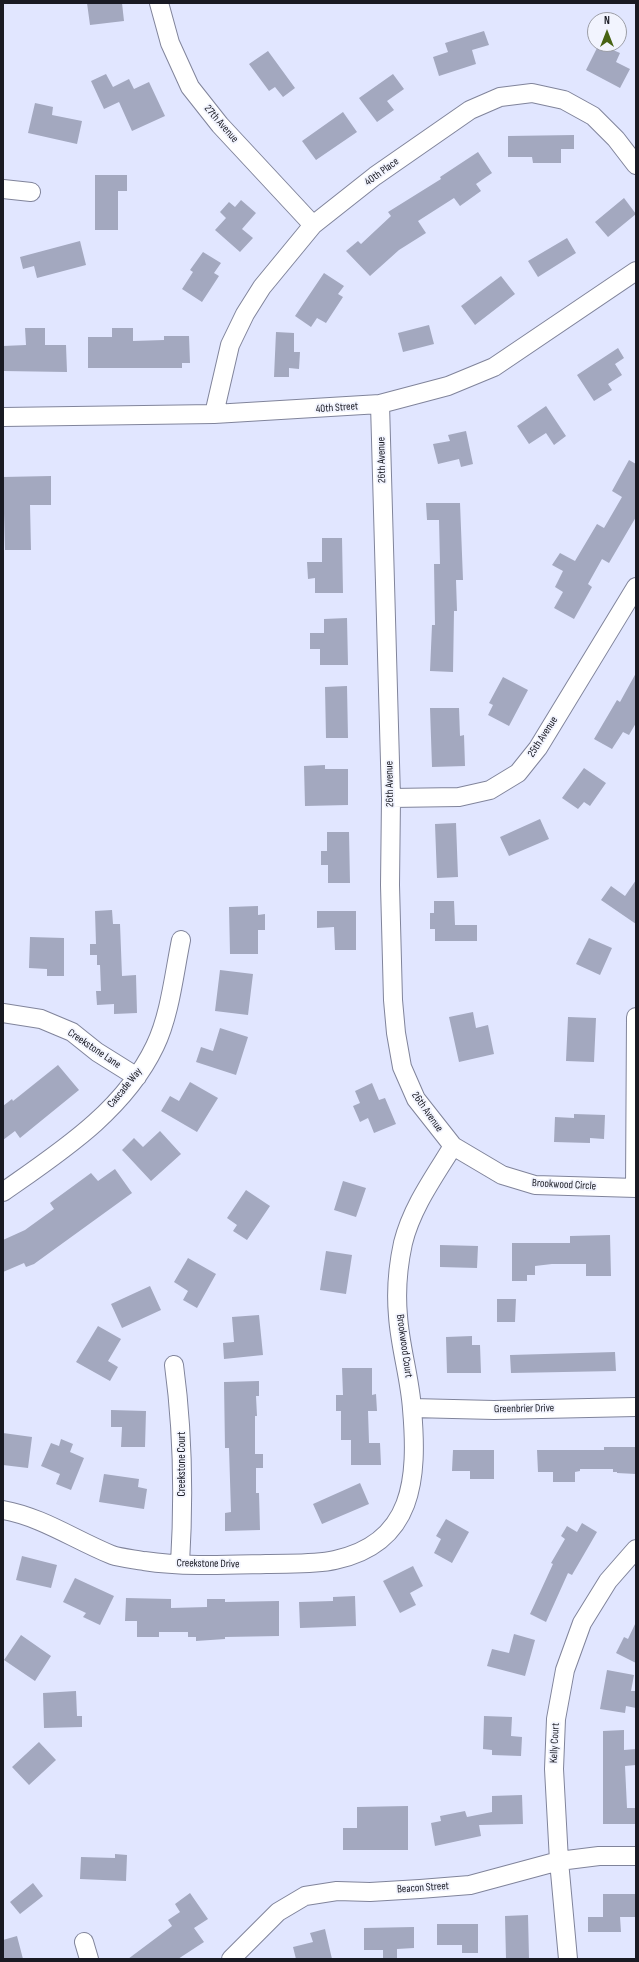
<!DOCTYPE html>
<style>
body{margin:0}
#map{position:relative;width:639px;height:1962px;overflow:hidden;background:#e1e6ff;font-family:"Sofia Sans Condensed",sans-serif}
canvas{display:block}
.frame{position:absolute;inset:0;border:4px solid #191a23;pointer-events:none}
.north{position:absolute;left:587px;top:12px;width:40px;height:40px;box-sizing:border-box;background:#f2f4fe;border:1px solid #9b9da6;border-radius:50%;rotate:0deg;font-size:11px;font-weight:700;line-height:16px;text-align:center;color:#191a23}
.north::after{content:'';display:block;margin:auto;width:14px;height:18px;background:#486313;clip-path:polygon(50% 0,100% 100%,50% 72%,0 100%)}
</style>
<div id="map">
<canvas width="639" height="1962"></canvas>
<div class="frame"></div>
<div class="north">N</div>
</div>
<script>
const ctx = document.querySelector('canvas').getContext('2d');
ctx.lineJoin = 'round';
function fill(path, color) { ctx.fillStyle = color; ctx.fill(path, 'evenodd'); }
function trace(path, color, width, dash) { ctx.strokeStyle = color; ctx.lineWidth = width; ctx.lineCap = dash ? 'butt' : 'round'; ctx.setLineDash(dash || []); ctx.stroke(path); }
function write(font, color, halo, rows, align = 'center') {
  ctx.font = font + ' "Sofia Sans Condensed",sans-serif'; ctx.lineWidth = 3.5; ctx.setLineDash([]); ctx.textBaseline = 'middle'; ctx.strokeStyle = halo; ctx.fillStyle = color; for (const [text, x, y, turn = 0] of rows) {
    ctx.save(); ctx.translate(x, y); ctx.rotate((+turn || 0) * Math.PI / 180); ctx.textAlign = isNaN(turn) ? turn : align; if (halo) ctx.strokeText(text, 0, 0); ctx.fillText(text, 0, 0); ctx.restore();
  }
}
fill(new Path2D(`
 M87 3H122L124 21 90 25Z
 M484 31 489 45 472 50 476 64 439 76 433 57 448 52 445 43Z
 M599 44 620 53 616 62 630 69 620 88 586 70Z
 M268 51 295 88 283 97 275 87 269 91 249 64Z
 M106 74 113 87 129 79 134 89 149 82 165 116 132 131 119 102 104 109 91 81Z
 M393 74 404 89 387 101 394 110 377 122 359 98Z
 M35 103 53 107 52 115 82 121 77 144 28 133Z
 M343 112 357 132 316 160 302 141Z
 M574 135V149H561V163H533L532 157H508V136Z
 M478 152 492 173 476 184 481 191 460 206 454 198 418 221 426 233 399 250 370 276 346 251 358 241 361 244 391 216 388 212 441 179 440 177Z
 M95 175H127V191H118V230H95Z
 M624 198 636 214 608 237 595 222Z
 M241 200 256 213 242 229 253 238 240 252 215 230 226 218 220 212 229 202 235 207Z
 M567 238 576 253 538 277 528 261Z
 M80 241 86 265 37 278 34 266 23 269 20 257Z
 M203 252 221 263 214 273 219 276 202 302 182 289 193 272 190 270Z
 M324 273 344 286 338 294 343 297 326 323 317 318 311 327 295 316Z
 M501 276 515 294 475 325 461 306Z
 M429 325 434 344 403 352 398 333Z
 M25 328H45V345H66L67 372 3 371V346L26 345Z
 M112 328H133V341L164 340V336H189L190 363H182V368H88V337H112Z
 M276 332 294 333V352H300L299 369 289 368V377H274Z
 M618 348 624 358 615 364 622 375 608 384 612 390 594 401 577 375Z
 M546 406 566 436 554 445 546 433 529 444 517 426Z
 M466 431 473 464 461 467 459 459 438 464 433 444 450 441 448 435Z
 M629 460 636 464V517L609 563 602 559 588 584 592 587 574 619 554 608 563 592 555 587 563 571 552 565 560 553 575 561 597 524 604 528 622 497 612 491Z
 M51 476V505H30L31 550H5L3 477Z
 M426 503H460L463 580H456L457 611H454L453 672 430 671 432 625H435L434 564H440L439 520H427Z
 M322 538H342L343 593H315V578L308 579 307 562H322Z
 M347 618 348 665H320V649H310V633H324V619Z
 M636 673V723L629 735 623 732 612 749 594 739 617 700 620 702Z
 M503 677 528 690 509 726 488 715 493 705 489 703Z
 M347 686 348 738H326L325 687Z
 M430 708H459L460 736 464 735 465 766 432 767Z
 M325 765V769H348V805L305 806 304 766Z
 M584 768 606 783 590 806 584 802 578 809 562 798Z
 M540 819 549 839 509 856 500 837Z
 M456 823 458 877 437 878 435 824Z
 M327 832H349L350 883H328V865H321V851H327Z
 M636 880V924L601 900 611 886 625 896Z
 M434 901H454L455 925H477V941H435V929H430V913H434Z
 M258 906V915L265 914V930H258V954H230L229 907Z
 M112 910 113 924H120L122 976 136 975 137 1013 114 1014V1004L97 1005 96 991H101L100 965H97V955H90V944H96L95 911Z
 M317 911H356V950H335L334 927 317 928Z
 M30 937 64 938V976H47V969L29 968Z
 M589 938 612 948 600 975 576 964Z
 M220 970 253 974 248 1015 215 1011Z
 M473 1012 476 1028 488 1025 494 1054 459 1062 449 1017Z
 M568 1017 596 1018 594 1062 566 1061Z
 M220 1028 248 1037 236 1075 196 1062 201 1047 213 1051Z
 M58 1065 79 1090 20 1138 15 1131 3 1140V1106L12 1099 13 1101Z
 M190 1082 218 1098 197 1132 161 1111 170 1096 179 1101Z
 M372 1083 379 1100 385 1098 396 1124 374 1133 368 1118 360 1122 353 1106 360 1103 355 1091Z
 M574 1114 605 1115 604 1139 590 1138V1143L554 1142 555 1117 574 1118Z
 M160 1131 181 1154 151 1181 122 1150 134 1138 143 1147Z
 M115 1169 132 1193 34 1264 26 1267 24 1263 3 1272V1240L25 1230 54 1209 50 1203 91 1173 98 1181Z
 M343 1181 366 1188 356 1217 334 1210Z
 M246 1190 270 1206 247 1240 233 1231 237 1225 227 1218Z
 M610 1235 611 1276H586V1264H552L535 1266V1275H527V1281H512V1243H570V1236Z
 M440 1245 478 1246 477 1268 440 1267Z
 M326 1251 352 1255 346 1294 320 1290Z
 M188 1258 216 1274 197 1308 183 1300 188 1291 174 1282Z
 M150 1286 161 1310 122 1328 111 1304Z
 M497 1299H516L515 1322H497Z
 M259 1315 263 1355 224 1359 223 1343 234 1342 232 1317Z
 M98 1326 121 1339 108 1361 118 1367 110 1381 76 1362Z
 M472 1336V1345H480L481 1373H447L446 1337Z
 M615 1352 616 1371 511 1373 510 1355Z
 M342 1368H372V1395L376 1394 377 1411H368L369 1443H380L381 1465H351V1440H341V1411H336V1395H343Z
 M259 1381V1396H256L257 1416H255V1454H263V1468H256V1493H259L260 1530 225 1531V1513L231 1512 229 1448H225L224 1382Z
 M111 1410 146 1411 145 1447H121L122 1427H111Z
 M3 1433 32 1437 28 1468 3 1465Z
 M61 1439 73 1444 70 1452 84 1458 71 1490 56 1484 60 1474 41 1466 51 1443 59 1446Z
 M604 1447H636V1474L617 1473V1472H613V1469H580V1471L575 1472V1482H553V1472H538L537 1450H604Z
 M453 1450H494V1479H470V1471H452Z
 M104 1474 139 1479 138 1487 147 1489 144 1509 99 1502Z
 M360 1483 369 1504 322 1524 313 1504Z
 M446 1519 469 1532 452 1563 434 1553 441 1539 436 1536Z
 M582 1523 597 1532 572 1575 568 1573 546 1622 530 1614 553 1564 551 1563 565 1539 561 1536 567 1526 577 1532Z
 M22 1556 57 1565 51 1588 16 1580Z
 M413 1566 423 1586 410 1593 416 1605 400 1613 383 1581Z
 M75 1578 114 1596 100 1625 83 1617 86 1613 63 1602Z
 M355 1596 356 1626 300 1628 299 1602 333 1601V1597Z
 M126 1598 171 1599V1608L207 1607V1599H225V1602L279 1601V1636L225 1637V1639L196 1641V1637H188V1632H159V1637H137V1621H125Z
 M636 1622V1663L616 1653 624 1637 628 1639Z
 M514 1634 535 1640 525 1676 487 1666 492 1649 509 1653Z
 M21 1635 51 1656 35 1681 4 1660Z
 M607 1670 634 1675 631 1691H636V1708L626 1706 625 1713 600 1709Z
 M76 1691 77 1716H82V1727L44 1728 43 1693Z
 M484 1716 512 1717 511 1736 522 1737 521 1756 492 1755V1750L483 1749Z
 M624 1730V1750L636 1749V1765L625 1766 627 1808H636V1824H603V1731Z
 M39 1742 56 1760 29 1785 12 1767Z
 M522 1795 523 1824 479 1825 481 1836 435 1846 431 1823 441 1821 440 1816 465 1811 467 1817 492 1812V1796Z
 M408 1806V1850H343V1828H357V1807Z
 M115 1854 127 1855 126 1881 80 1879 81 1857 115 1858Z
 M33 1883 43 1896 20 1914 10 1902Z
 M190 1893 208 1919 194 1928 204 1942 178 1959H128L172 1926 168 1920 180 1912 175 1904Z
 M603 1894H636V1917H620L621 1932H588V1917H603Z
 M528 1915 529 1959H506L505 1916Z
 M437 1924H478V1953H462V1945H437Z
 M414 1927V1948L397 1949V1959H383V1950H364V1928Z
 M325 1929 332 1959H296L293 1947 313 1942 310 1933Z
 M17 1936 23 1959H3V1940Z`), '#a3a8bf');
const minor = new Path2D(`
 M159 3 170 43 190 87 220 125 313 225
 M3 189 31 192
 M380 404 391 798 390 885 393 1000 396 1033 402 1067 416 1099 453 1146 502 1175 535 1185 636 1188
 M214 414 230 345 245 314 262 287 313 225 375 176 470 110 500 97 532 93 564 100 593 116 616 139 636 165
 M3 417 214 414 380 404 448 386 494 367 636 271
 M391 798 459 797 490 790 518 773 538 748 636 587
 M3 1013 41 1019 72 1032 97 1052 137 1077
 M635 1188 636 1017
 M3 1192C60 1152 124 1111 155 1046 170 1015 174 974 181 940
 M174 1365C183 1431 184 1497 180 1564
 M412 1408 494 1410 636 1407
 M3 1510C42 1517 75 1540 112 1555 121 1558 133 1559 144 1561 184 1567 225 1565 266 1564 288 1563 313 1565 335 1560 414 1543 418 1478 412 1409 410 1378 400 1347 398 1316 396 1294 398 1266 403 1243 412 1207 434 1177 453 1146
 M84 1942 89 1959
 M231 1959 278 1912 305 1896 337 1891 370 1892 420 1889 470 1885 559 1861 599 1856H636
 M568 1959 559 1861 554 1769 556 1719 565 1670 582 1623 608 1581 636 1549`);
trace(minor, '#80849b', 20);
trace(minor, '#fff', 18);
write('11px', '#191a23', '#f2f4fe', [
 ["27th Avenue",221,124,49],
 ["40th Place",382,172,-36],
 ["40th Street",337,408,-4],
 ["26th Avenue",382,460,-91],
 ["25th Avenue",543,737,-57],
 ["26th Avenue",390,784,-91],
 ["Creekstone Lane",94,1049,34],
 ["Cascade Way",125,1088,-51],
 ["26th Avenue",427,1112,55],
 ["Brookwood Circle",564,1185,3],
 ["Brookwood Court",404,1346,82],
 ["Greenbrier Drive",524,1409,-1],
 ["Creekstone Court",182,1464,-90],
 ["Creekstone Drive",208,1564,1],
 ["Kelly Court",555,1743,-87],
 ["Beacon Street",423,1888,-4]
]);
</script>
